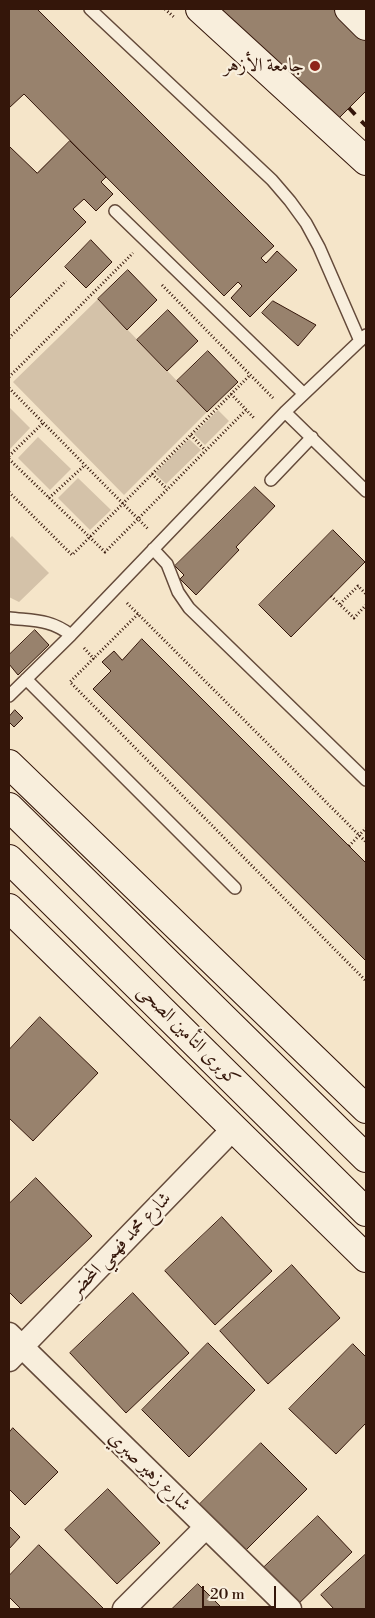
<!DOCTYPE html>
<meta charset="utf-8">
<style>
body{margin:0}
#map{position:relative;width:375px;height:1618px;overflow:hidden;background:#f5e5c9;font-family:"Libre Bodoni",serif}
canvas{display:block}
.frame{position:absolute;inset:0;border:10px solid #34160a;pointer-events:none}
.scale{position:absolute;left:202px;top:1586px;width:74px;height:22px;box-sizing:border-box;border:2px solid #34160a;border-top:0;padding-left:6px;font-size:15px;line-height:18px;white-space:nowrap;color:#34160a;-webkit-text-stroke:4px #f8eedc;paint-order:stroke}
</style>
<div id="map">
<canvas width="375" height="1618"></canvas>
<div class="frame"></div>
<div class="scale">20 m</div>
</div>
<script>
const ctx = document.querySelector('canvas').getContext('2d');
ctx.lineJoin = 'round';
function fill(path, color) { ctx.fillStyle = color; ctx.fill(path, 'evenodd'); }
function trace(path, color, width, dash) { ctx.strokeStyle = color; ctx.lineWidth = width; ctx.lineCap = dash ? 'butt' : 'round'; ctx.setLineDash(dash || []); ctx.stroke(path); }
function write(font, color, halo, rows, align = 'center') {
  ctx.font = font + ' "Libre Bodoni",Amiri,serif'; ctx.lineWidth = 4.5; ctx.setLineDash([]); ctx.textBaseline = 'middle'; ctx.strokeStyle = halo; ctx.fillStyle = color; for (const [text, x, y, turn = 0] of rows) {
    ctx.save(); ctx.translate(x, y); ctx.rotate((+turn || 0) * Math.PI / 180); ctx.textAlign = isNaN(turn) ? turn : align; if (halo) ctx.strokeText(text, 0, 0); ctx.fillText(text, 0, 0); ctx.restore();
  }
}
fill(new Path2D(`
 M98 299 207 412 124 495 13 382Z
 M9 407 30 428 10 449 9 448Z
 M218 410 229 421 205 445 194 434Z
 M38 437 71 469 50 490 18 458Z
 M189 439 201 450 166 484 155 473Z
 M78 478 111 510 90 530 58 498Z
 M12 536 49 573 19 602 9 597V539Z`), '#d4c2a9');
const building = new Path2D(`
 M9 9H37L274 246 261 258 266 263 277 251 297 270 250 317 231 298 242 286 238 282 224 296 24 94 9 108Z
 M202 9H333L366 41V91L329 128Z
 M70 141 106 177 101 182 113 194 96 211 84 199 73 209 86 222 9 299V149L10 147 37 173Z
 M91 240 112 262 86 288 65 267Z
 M128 270 157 300 127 330 98 299Z
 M273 301 316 325 298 346 262 313Z
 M168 310 198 341 167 371 137 340Z
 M208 351 238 382 207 412 177 381Z
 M255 487 275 506 236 547 239 550 196 595 180 579 184 575 175 566Z
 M333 530 365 562 291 637 259 605Z
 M35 630 49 645 18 675 9 664V655Z
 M142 639 366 863V961L93 689 111 671 102 662 114 651 122 660Z
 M15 710 23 718 14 727 9 722V717Z
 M40 1017 98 1073 33 1141 9 1118V1050Z
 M36 1178 92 1236 21 1304 9 1292V1204Z
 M222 1217 272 1271 215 1325 165 1271Z
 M292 1265 340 1318 268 1384 220 1331Z
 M133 1293 189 1353 126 1413 70 1353Z
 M208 1343 255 1390 189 1457 142 1410Z
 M353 1344 366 1357V1423L336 1454 289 1409Z
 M13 1428 58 1472 25 1505 9 1489V1433Z
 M261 1443 307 1489 240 1556 194 1510Z
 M108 1489 160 1543 117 1584 65 1530Z
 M318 1516 352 1552 293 1609 258 1573Z
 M9 1526 20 1537 9 1549Z
 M39 1545 104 1609H21L9 1597V1576Z
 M366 1554V1609H334L321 1595Z
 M198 1584 223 1609H172Z`);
fill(building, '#98826d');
trace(building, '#34160a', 1);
const lane = new Path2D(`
 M90 9 272 180 290 201 306 223 319 247 360 341
 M115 211 304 394
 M285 412 366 491
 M271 480 312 437
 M153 549 167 564 178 592 189 608 366 780
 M9 618C34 621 50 619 71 635
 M26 679 235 888
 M9 696 71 635 285 412 366 335`);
const street = new Path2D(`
 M9 1334 290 1609
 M9 1360 233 1129
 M124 1609 206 1527`);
const secondary = new Path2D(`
 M200 9 366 161
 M349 9 366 26
 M9 764 366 1109
 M9 807 366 1158
 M9 859 366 1212
 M9 908 366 1258`);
trace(lane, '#644a3a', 14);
trace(street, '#644a3a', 25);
trace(secondary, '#34160a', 30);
trace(new Path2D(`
 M165 9 175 18
 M162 285 273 398
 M9 338 66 281
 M9 377 133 253
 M9 388 148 529
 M231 394 255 419
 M191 435 205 450
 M9 456 43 423
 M9 459 105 552 246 410
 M152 474 167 489
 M9 492 72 555 250 375
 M49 498 85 465
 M331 596 354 618 366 605
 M127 603 366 842
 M340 604 358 586 366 594
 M138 614 70 682 366 981
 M84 648 94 659
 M349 846 366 828`), '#34160a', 3, [1, 2.5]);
trace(lane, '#f8eedc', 11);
trace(street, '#f8eedc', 22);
trace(secondary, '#f8eedc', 28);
trace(new Path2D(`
 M349 108 366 126`), '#34160a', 4, [9, 9]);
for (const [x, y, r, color] of [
 [315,66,6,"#8f2418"]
]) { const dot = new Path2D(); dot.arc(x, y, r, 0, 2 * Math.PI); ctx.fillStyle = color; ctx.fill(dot); trace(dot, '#f8eedc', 2); }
write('19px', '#34160a', '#f8eedc', [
 ["جامعة الأزهر",304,66]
], 'right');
write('19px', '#34160a', '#f8eedc', [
 ["كوبرى التأمين الصحى",188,1036,45],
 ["شارع محمد فهمي المحضر",121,1245,-46],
 ["شارع زهير صبري",149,1472,44]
]);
</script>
